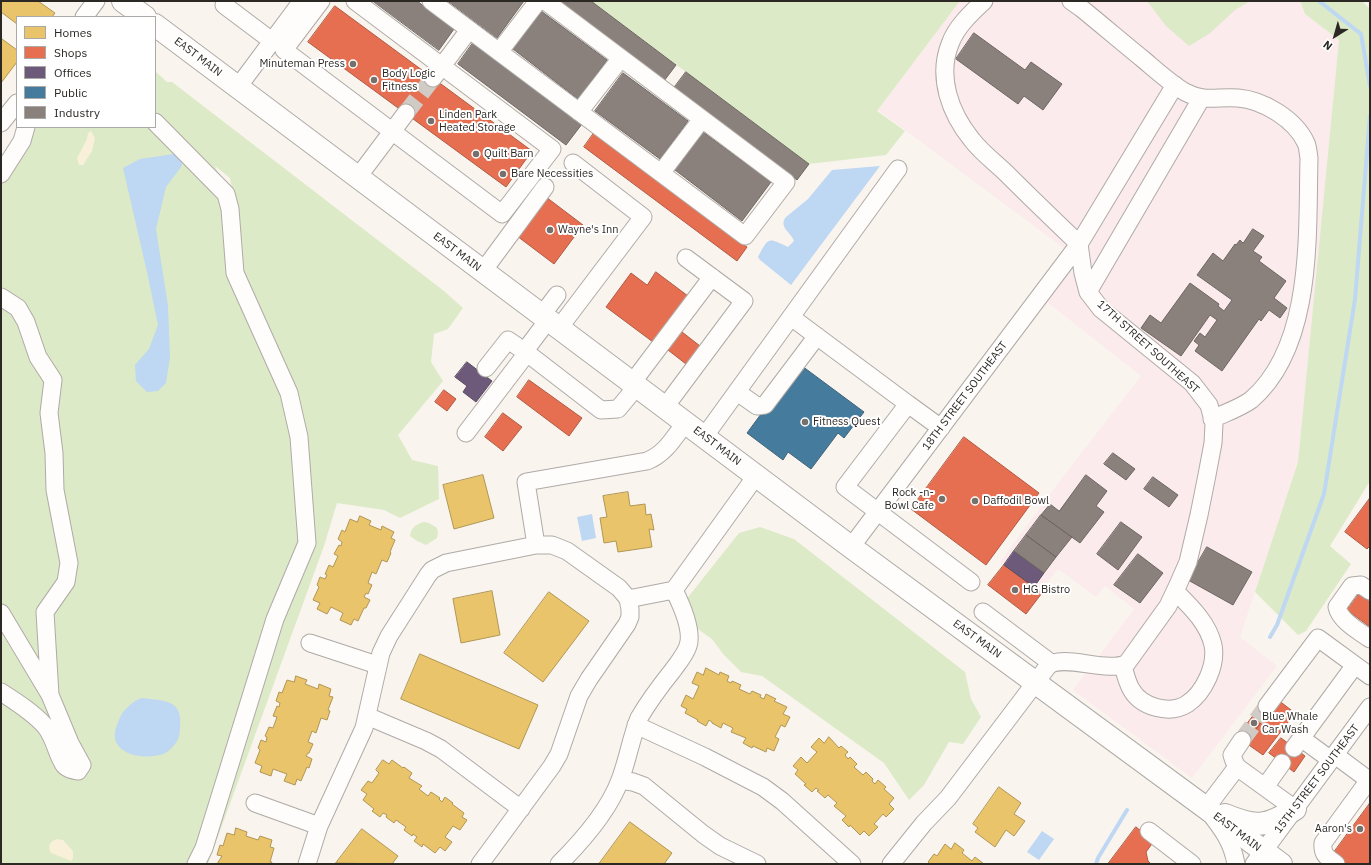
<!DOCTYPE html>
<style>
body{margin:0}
#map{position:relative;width:1371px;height:865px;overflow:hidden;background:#faf4ee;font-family:"IBM Plex Sans",sans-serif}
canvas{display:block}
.frame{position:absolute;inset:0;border:2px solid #2c2925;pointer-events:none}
.legend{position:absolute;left:16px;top:16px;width:140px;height:112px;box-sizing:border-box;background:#fff;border:1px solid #aba9a8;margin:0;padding:5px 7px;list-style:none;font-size:12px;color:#2c2925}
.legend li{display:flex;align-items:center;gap:8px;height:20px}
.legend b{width:20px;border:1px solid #aba9a8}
.north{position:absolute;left:1315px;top:16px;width:40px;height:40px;-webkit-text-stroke:3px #fff;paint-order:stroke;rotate:217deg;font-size:11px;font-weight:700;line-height:16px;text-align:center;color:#2c2925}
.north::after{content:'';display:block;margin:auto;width:14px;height:18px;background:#2c2925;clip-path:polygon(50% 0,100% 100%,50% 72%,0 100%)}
</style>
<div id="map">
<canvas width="1371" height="865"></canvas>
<div class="frame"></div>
<ul class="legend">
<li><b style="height:11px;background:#e9c46a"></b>Homes</li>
<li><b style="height:11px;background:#e76f51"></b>Shops</li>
<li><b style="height:11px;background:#6d597a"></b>Offices</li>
<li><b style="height:11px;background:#457b9d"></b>Public</li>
<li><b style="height:11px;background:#8a817c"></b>Industry</li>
</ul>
<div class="north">N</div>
</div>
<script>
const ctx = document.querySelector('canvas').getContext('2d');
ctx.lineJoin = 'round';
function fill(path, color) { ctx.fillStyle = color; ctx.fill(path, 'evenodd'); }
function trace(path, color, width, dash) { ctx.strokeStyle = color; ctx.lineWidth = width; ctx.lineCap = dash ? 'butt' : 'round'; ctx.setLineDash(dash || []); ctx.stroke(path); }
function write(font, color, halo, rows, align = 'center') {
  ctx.font = font + ' "IBM Plex Sans",sans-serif'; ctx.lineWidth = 4; ctx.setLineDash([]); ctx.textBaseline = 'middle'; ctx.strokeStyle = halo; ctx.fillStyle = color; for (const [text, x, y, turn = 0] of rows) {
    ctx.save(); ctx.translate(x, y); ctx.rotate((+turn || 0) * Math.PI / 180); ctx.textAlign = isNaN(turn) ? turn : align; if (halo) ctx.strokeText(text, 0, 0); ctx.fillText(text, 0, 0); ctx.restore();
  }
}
fill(new Path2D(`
 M960 1H1300L1305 14 1339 40 1298 462 1240 637 1277 666 1192 778 1073 690 1134 609 1105 586 1096 597 1060 570H1057L1040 592 1000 562 1062 478 1141 376 1033 291 1065 249 878 110Z`), '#fcebec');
fill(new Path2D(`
 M591 1H960L877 111 905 131 886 155 809 164Z
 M1147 1H1250L1235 10 1209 34 1189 46 1166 26Z
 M1300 1H1362L1370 9V481L1330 546 1351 564 1306 631 1298 635 1255 592 1298 462 1339 40 1305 14Z
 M155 71 167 82H172L444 291 463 308 448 329 434 334 431 362 443 381 398 435 412 460 438 466 439 499 400 518 384 510 337 503 324 546 208 864H1V167L19 127H155ZM215 166 230 178 236 210Z
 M424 522 429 523 437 528 438 533 437 538 426 545 417 541 410 536C411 528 416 524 424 522Z
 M760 527 794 539 965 672 971 699 981 717 963 744 949 742 924 785 909 800 884 763 762 676 741 672 723 654 712 639 692 625 685 601 739 533Z`), '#dceac8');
fill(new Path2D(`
 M91 131 95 138 92 151 83 165H79L77 158 87 139 88 133Z
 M57 839 63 840 73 851V858L71 861 51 853C47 846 50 841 57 839Z`), '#f8f0d8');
fill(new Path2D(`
 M174 154 184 159 181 167 166 187 156 229 168 306 170 357 166 383 158 391 147 392 136 381 135 365 149 349 158 325 147 272 123 168 140 159Z
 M880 166 791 285 760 260 758 257C769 236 768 238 788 247L794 241C791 232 778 227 786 217L808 199 832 170Z
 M592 514 596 538 582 541 577 517Z
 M142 698C164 701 183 699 180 727 180 734 179 739 175 744 172 748 168 752 163 754 144 761 105 754 117 725 119 721 120 716 123 712 129 706 134 700 142 698Z
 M1042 831 1054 839 1039 860 1027 852Z`), '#bed7f2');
const homes = new Path2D(`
 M1 1H38L55 13 52 17H17V24L1 12Z
 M2 39 17 50V62L1 83V41Z
 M483 475 494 518 454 529 443 485Z
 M628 492 630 506 645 504 646 515 651 514 654 530 649 529 652 547 618 552 616 541 604 543 600 518 607 517 603 496Z
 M360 516 371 521 369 525 381 530 382 526 394 532 391 538 395 540 390 552 391 553 387 562 382 560 376 574 372 572 368 583 372 585 368 594 366 593 364 597 370 600 366 608H364L358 621 354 619 351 625 340 620 343 613 331 607 327 614 317 609 320 603 313 600 319 587 317 585 320 577 325 579 327 575 325 574 329 565 333 567 338 556 334 554 339 545 341 546 342 542 338 539 342 530 345 532 350 519 357 522Z
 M492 591 500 635 461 643 453 599Z
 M549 592 589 621 543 682 504 653Z
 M420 654 538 705 519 749 401 699Z
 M706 668 719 675 720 672 729 676 727 681 731 683 732 681 741 685 739 689 750 694 752 691 761 695 760 697 764 699 766 694 776 699 774 701 787 707 783 714 790 717 785 727 781 725 775 737 779 739 774 751 767 748 766 752 753 746 752 748 743 743 746 738 731 732 733 728 723 723 721 728 712 723V722L709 720 706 726 697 721 698 720 685 713 687 709 681 706 686 695 693 699 699 686 692 683 697 672 703 675Z
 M296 676 307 680 305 684 318 689 319 684 331 689 329 696 333 697 328 710 330 711 327 720 321 718 316 733 312 731 308 742 313 744 309 753H308L306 756 312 759 309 768 307 767 301 781 297 779 295 785 284 781 287 774 273 769 271 776 260 772 262 766 255 763 260 750 258 748 261 740 266 742 267 737 265 736 269 727 273 728 277 717 273 716 277 706 279 707 280 703 276 701 279 692 282 693 287 680 294 682Z
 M829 737 839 748 841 746 848 752 845 755 848 759 850 757 857 764 854 767 863 775 866 772 873 779 872 781 875 784 878 780 886 787 884 789 894 798 889 804 894 809 886 817 883 814 874 824 878 827 869 836 864 831 860 835 850 825 849 827 842 820 846 816 834 806 837 803 828 795 825 798 817 791 819 790 816 788 812 792 804 785 806 784 795 774 798 770 793 766 801 757 807 763 817 752 811 747 819 738 824 743Z
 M383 760 389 764 392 760 403 768 404 767 412 773 409 778 422 786 419 789 428 796 431 792 440 798 439 799 442 802 445 797 453 803 452 804 464 813 462 817 467 820 460 830 453 826 445 837 452 842 445 851 440 847 435 853 423 844 422 847 414 841 417 837 413 834 412 836 404 830 406 827 396 820 394 823 386 817 387 815 383 813 380 817 372 811 374 809 363 800 367 794 361 790 368 781 372 783 379 773 376 770Z
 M999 787 1021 803 1014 814 1025 821 1014 836 1006 830 995 847 975 832 978 828 973 824Z
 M630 822 672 853 664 864H599Z
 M236 828 247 832 246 836 258 840 260 836 272 840 270 847 274 848 270 862H272L271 864H217L222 856 217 855 220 845 223 846 227 833 234 835Z
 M362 829 398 856 392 864 336 863Z
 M955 843 964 850 962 853 972 861 975 857 984 864H931L928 862 934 854 937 856 945 844 951 849Z`);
fill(homes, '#e9c46a');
trace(homes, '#b09655', 1);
const shops = new Path2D(`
 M335 6 532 151 506 187 308 42Z
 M594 133 747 247 737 261 584 147Z
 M546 197 583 225 554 264 517 236Z
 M656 272 688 296 653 342 606 307 631 273 647 285Z
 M682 332 700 346 686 364 668 350Z
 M529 380 582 418 569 436 517 397Z
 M444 390 456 399 447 411 435 402Z
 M503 413 522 427 503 451 485 437Z
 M964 437 1039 493 986 565 911 509Z
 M1370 498V546L1367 549 1345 532Z
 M1004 565 1042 593 1026 614 988 585Z
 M1359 594 1370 602V627L1347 610Z
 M1278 700 1295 713 1263 755 1246 743Z
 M1263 703 1271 709 1246 743 1238 736Z
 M1281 738 1305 756 1294 772 1269 753Z
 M1370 803V861L1368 864H1344L1332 855Z
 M1136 827 1154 841 1146 852 1148 861 1151 864H1108Z`);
fill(shops, '#e76f51');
trace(shops, '#af5a44', 1);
const offices = new Path2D(`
 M467 362 492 381 476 402 463 392 467 386 455 377Z
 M1014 551 1044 573 1034 587 1004 565Z`);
fill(offices, '#6d597a');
trace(offices, '#5a4b60', 1);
const public = new Path2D(`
 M802 366 864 412 844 438 838 433 811 469 788 452 783 460 747 433 784 383Z`);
fill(public, '#457b9d');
trace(public, '#3e6279', 1);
const industry = new Path2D(`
 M373 1H417L454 29 439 50Z
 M448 1H524L497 38Z
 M557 1H591L676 65 664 81Z
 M541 11 607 60 578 99 513 49Z
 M974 33 1025 70 1031 62 1062 84 1043 110 1024 96 1018 104 956 59Z
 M473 43 582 124 566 145 458 64Z
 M686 72 809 164 797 180 674 88Z
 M623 73 688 121 660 159 595 111Z
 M703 132 771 182 742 221 675 170Z
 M1253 229 1264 236 1253 251 1262 257 1259 261 1286 281 1274 298 1287 308 1280 318 1269 310 1261 321 1259 319 1222 371 1195 351 1199 345 1194 341 1200 333 1205 337 1217 320 1210 315 1181 356 1141 328 1150 315 1161 323 1190 283 1219 304 1218 306 1224 311 1232 300 1197 275 1213 253 1223 261 1235 244 1236 245 1240 240 1243 243Z
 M1113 453 1135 469 1126 480 1104 464Z
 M1086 475 1107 491 1096 506 1104 512 1080 543 1041 515 1050 504 1059 511Z
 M1153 477 1178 495 1169 507 1144 489Z
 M1041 515 1072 537 1056 557 1026 535Z
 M1121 522 1142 537 1118 570 1097 554Z
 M1026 535 1056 557 1044 573 1014 551Z
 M1207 547 1252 572 1233 605 1188 580Z
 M1138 554 1163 573 1140 603 1114 585Z`);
fill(industry, '#8a817c');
trace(industry, '#6e6762', 1);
trace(new Path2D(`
 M1319 1 1361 34 1370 86
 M1270 637 1277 625 1324 494 1355 299 1370 116
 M1096 864 1098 858 1127 810`), '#bed7f2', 4);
trace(new Path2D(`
 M406 113 433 78
 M1242 740 1267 706`), '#d1cbc6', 17, [17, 8]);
const minor = new Path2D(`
 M321 1 284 50 502 214 552 149 355 1
 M431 1 745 236 786 182 545 1
 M984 1C971 13 956 27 950 44 937 77 950 113 972 140 982 153 997 164 1009 176 1032 199 1056 222 1079 244
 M1071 1 1081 8C1102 25 1123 43 1144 60 1157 71 1170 83 1185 92 1206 103 1217 96 1238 98 1263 100 1295 119 1306 143 1308 147 1308 153 1309 158 1307 233 1314 346 1251 400 1240 408 1225 413 1212 419
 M224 5 272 41
 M84 17 96 1
 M499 52 538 1
 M433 78 469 30
 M238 87 302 1
 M579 112 621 58
 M155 122 226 194 230 209 235 273 289 393 299 437 307 543 275 619 204 848 196 864
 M1 123 17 103
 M661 173 702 119
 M1 174 22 141 26 127
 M358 177 406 113
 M483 271 545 187
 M1088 292 1201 99
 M1 297 18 308 26 322 38 357 53 380 49 413 54 453 55 490 69 563 66 582 45 612 50 695
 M542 315 557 295
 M791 317 908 404
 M559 328 643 217 573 163
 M524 352 548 320
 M486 368 508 340 527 353
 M632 383 712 277
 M737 392 757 406 765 405 817 336
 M665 407 744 301 686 258
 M941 428 908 404 845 487 971 582
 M466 433 527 353 601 410 618 409 637 386
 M704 437 898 169
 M536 545 526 482 647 461C665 454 674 438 685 423
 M851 547 1079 244 1175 85
 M1370 591 1361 585 1352 586 1337 607C1340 621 1359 631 1370 639
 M628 599 674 590 756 476
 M983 612 1051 663
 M1 613 50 695 70 743 82 765 78 771C73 770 67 769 64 765 56 753 55 738 45 726 34 713 15 701 1 692
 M310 643 377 665
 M1123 666C1125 673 1127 682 1131 689 1141 707 1169 715 1187 704 1204 693 1217 665 1213 645 1208 623 1191 607 1175 591
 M1267 706 1318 638 1370 676
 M367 716 426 741 441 749 521 809
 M636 725 705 757 763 787 782 801 852 864
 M1301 738 1331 760
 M1294 748 1355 665
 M1335 755 1370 781
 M1237 767 1234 761 1232 755 1242 740
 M620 780 633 782 644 786 703 834 720 846 757 864
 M1265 787 1282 763
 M255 803 319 826
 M1149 831 1192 864
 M307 864 319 826 364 728 381 653 389 636 428 575 432 570 446 563 536 545H552L567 551 619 588 625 595 628 599 630 609V617L627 624 589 679 579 696 559 754 552 766 480 864
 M559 864C582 841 609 810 620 780 628 759 631 738 639 718 649 701 661 685 673 670 678 663 685 655 688 646 693 631 681 604 674 590
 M891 864 924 823 948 798 1048 666C1063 653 1108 674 1127 663L1168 606 1177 587 1188 562 1199 515 1207 475 1213 443 1214 424 1209 405 1192 383 1101 309 1088 292 1083 273 1079 244
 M1236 864C1232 840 1220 826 1206 808L1237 767 1295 809
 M1254 864 1370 707
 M1336 864C1327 857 1322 855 1323 843L1369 780`);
const major = new Path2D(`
 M123 1 145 17
 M155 25 851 547 1206 808 1281 864
 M1225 815C1256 828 1266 827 1295 809`);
trace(minor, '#afaaa6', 19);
trace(major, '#afaaa6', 24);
trace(minor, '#fefdfc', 17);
trace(major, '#fefdfc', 22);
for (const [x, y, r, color] of [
 [353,64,4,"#74706b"],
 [374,80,4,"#74706b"],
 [431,121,4,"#74706b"],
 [476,154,4,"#74706b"],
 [503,174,4,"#74706b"],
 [550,230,4,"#74706b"],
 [805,422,4,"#74706b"],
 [942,499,4,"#74706b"],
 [975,501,4,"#74706b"],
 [1015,590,4,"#74706b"],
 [1254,723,4,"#74706b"],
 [1360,829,4,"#74706b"]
]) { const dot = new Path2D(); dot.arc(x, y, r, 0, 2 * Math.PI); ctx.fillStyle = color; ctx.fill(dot); trace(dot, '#fff', 1.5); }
write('11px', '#2c2925', '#fff', [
 ["EAST MAIN",198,57,37],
 ["EAST MAIN",457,252,37],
 ["17TH STREET SOUTHEAST",1148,347,42],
 ["18TH STREET SOUTHEAST",965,396,-53],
 ["EAST MAIN",717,446,37],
 ["EAST MAIN",977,639,36],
 ["15TH STREET SOUTHEAST",1317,779,-53],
 ["EAST MAIN",1237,832,37]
]);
write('11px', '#2c2925', '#fff', [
 ["Minuteman Press",345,64,"right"],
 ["Body Logic",382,74],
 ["Fitness",382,87],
 ["Linden Park",439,115],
 ["Heated Storage",439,128],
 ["Quilt Barn",484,154],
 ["Bare Necessities",511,174],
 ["Wayne's Inn",558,230],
 ["Fitness Quest",813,422],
 ["Rock -n-",934,493,"right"],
 ["Bowl Cafe",934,506,"right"],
 ["Daffodil Bowl",983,501],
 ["HG Bistro",1023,590],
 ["Blue Whale",1262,717],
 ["Car Wash",1262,730],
 ["Aaron's",1352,829,"right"]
], 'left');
</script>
